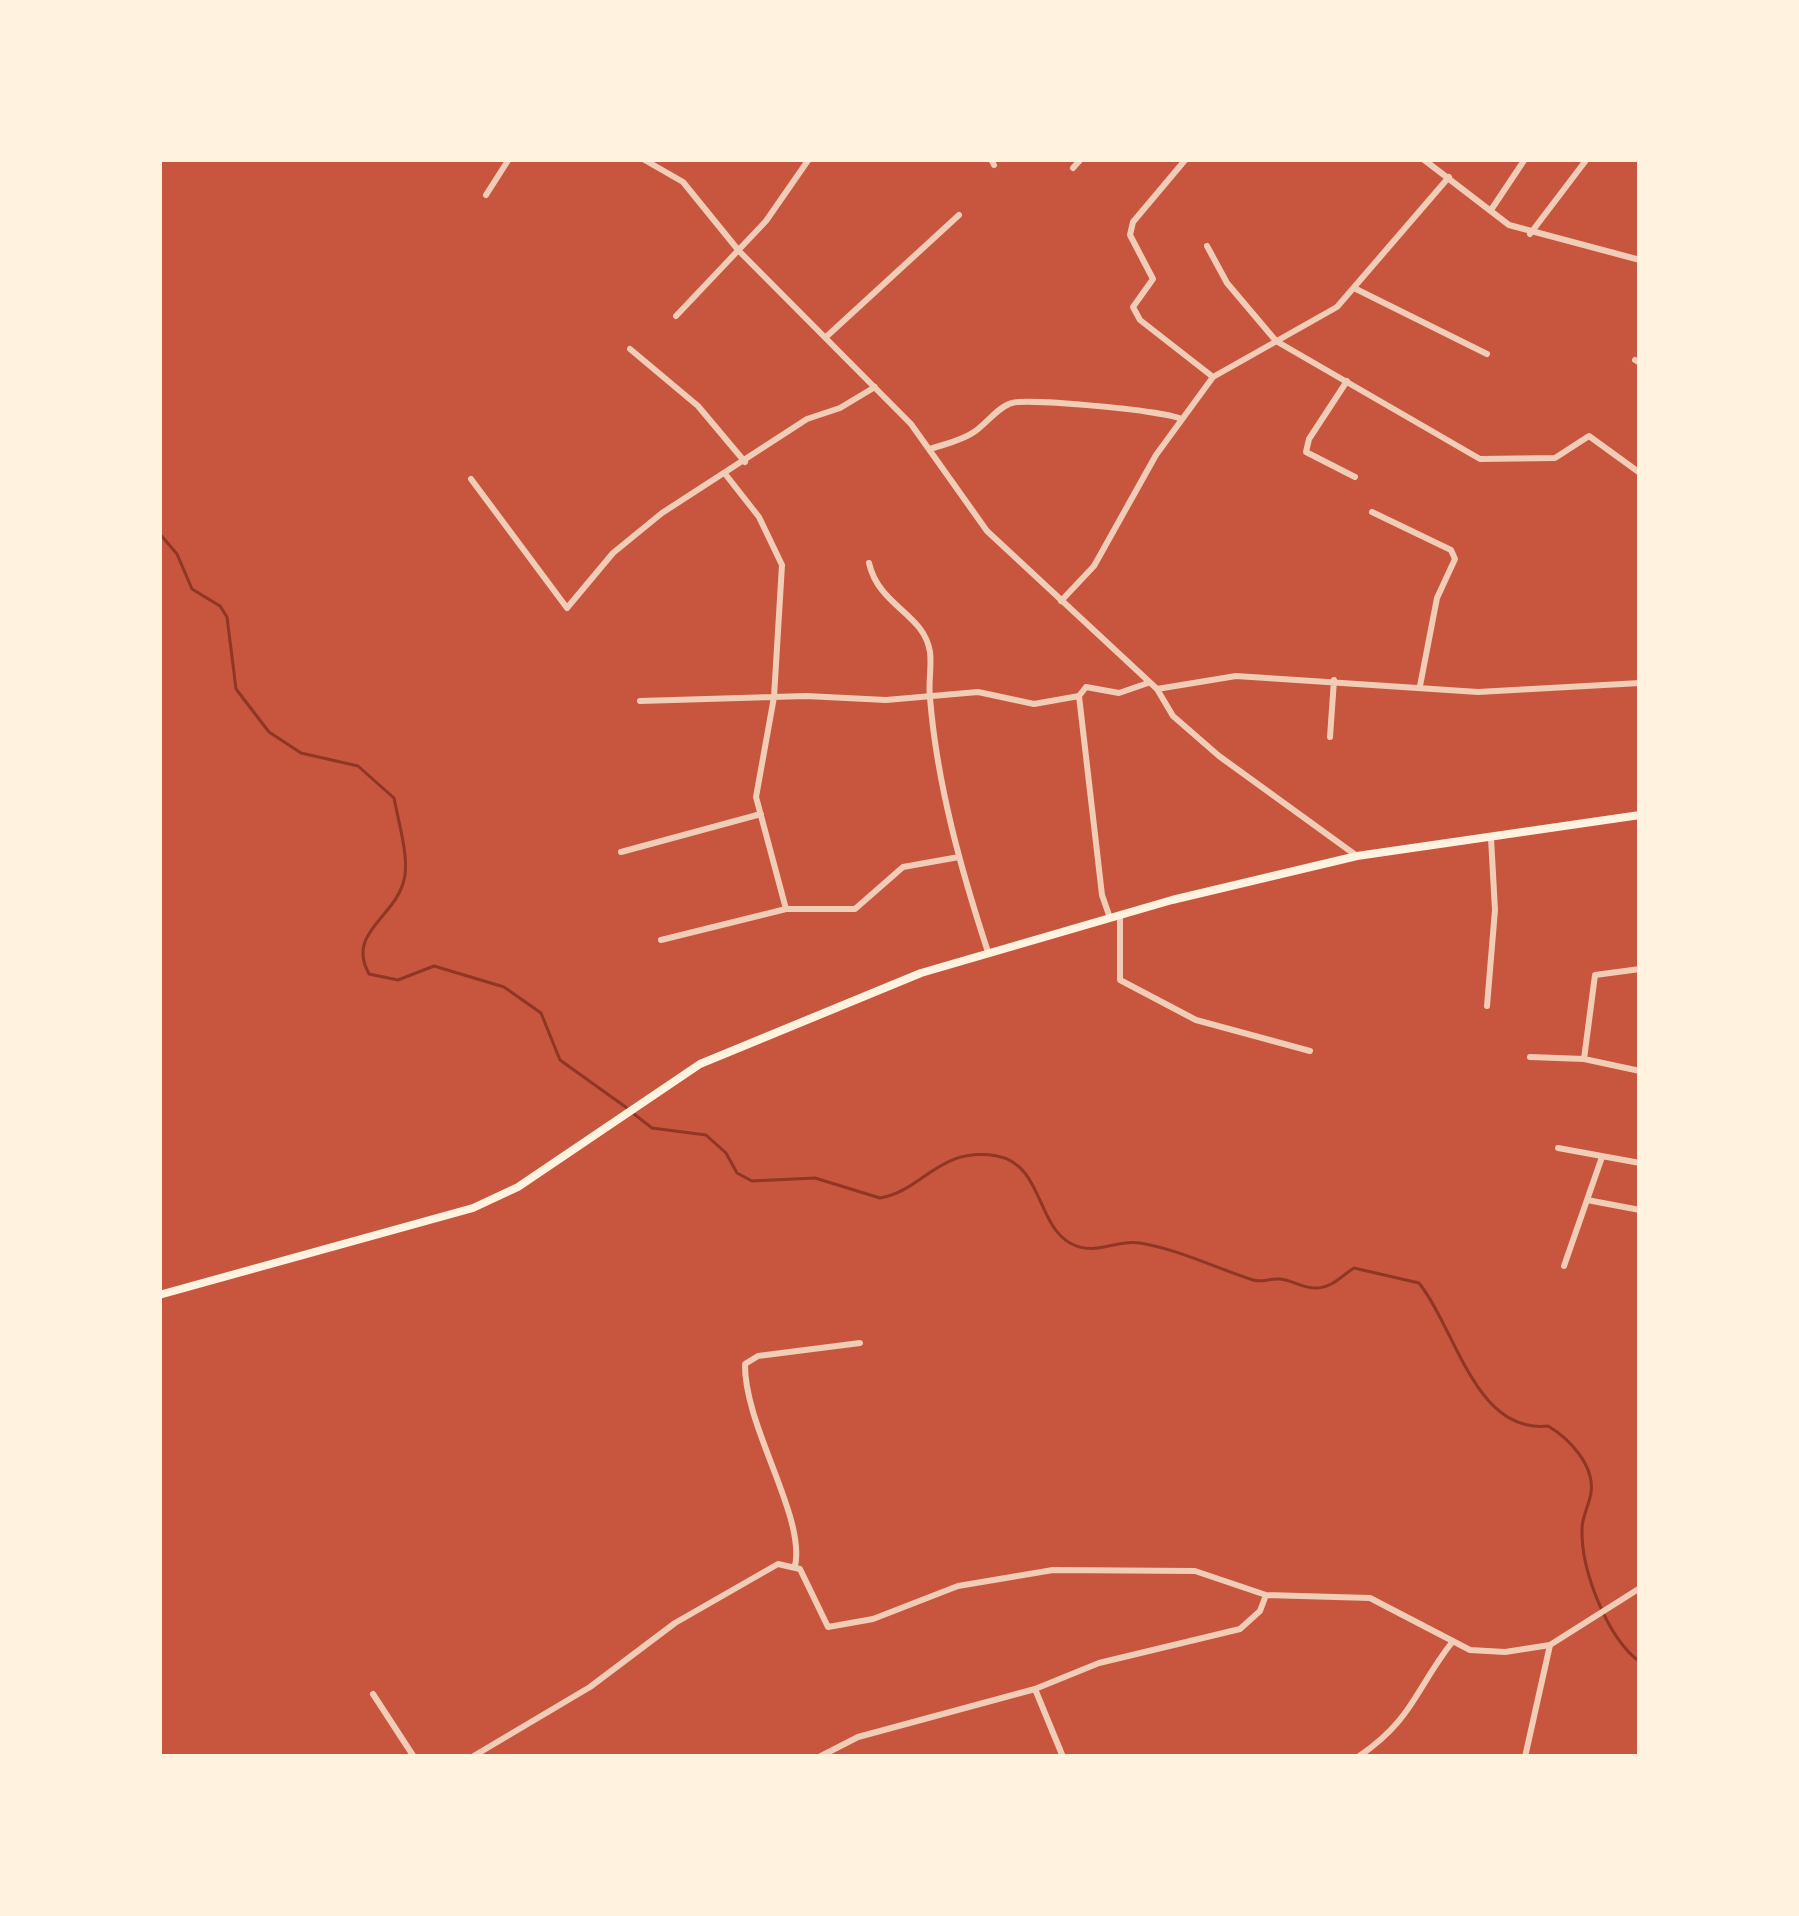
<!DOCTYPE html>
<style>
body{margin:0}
#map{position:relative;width:1799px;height:1916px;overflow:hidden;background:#c8553d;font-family:"IBM Plex Sans",sans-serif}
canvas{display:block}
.frame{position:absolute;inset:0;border:162px solid #fff3e0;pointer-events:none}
</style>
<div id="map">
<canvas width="1799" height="1916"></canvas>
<div class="frame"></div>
</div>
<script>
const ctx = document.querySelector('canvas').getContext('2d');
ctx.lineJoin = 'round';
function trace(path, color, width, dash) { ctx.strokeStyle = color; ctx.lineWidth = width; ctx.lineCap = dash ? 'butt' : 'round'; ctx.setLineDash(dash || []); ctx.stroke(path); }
trace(new Path2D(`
 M159 533 177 554 192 589 220 606 227 617 236 689 269 732 301 753 358 766 394 798C398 820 408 853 405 875 399 917 345 931 369 974L398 980 434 966 504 987 541 1013 560 1060 627 1108
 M634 1114 652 1128 706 1135 726 1153 737 1173 752 1181 815 1178 880 1198C923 1191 938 1146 997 1156 1042 1164 1037 1225 1070 1243 1095 1257 1115 1239 1140 1243 1181 1250 1215 1268 1253 1280 1262 1283 1270 1278 1280 1279 1292 1280 1302 1288 1315 1288 1332 1288 1340 1277 1354 1268L1419 1283C1456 1329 1475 1434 1548 1426 1570 1439 1595 1466 1591 1493 1589 1505 1582 1517 1582 1529 1581 1570 1607 1638 1640 1662`), '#8f3625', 3);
trace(new Path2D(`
 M643 159 683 182 739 251 911 424 987 531 1157 689 1236 676 1478 692 1640 683
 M991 159 994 165
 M1186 159 1133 222 1130 235 1153 279 1133 307 1140 320 1213 377
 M1423 159 1509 225 1640 260
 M1073 168 1081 159
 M486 195 509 159
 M1491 210 1525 159
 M1530 234 1587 159
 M1207 246 1227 283 1276 341 1480 459 1555 458 1589 436 1640 473
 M1356 289 1487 354
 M676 316 766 221 809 159
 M826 337 959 215
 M630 349 698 406 745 462
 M1635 360 1640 363
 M1347 381 1309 439 1306 452 1355 477
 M930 449C945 444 961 441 974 432 986 424 999 406 1012 403 1029 398 1169 411 1181 419
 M726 475 759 517 782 565 774 697 756 797 786 909
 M471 479 567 608 613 553 662 513 807 419 840 408 875 387
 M1372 512 1451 550 1455 559 1437 598 1420 686
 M869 563C879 607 924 613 930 652 932 667 928 683 930 698 937 784 961 870 988 952
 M1061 601 1094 566 1156 455 1213 377 1337 307 1449 177
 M1157 689 1173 716 1219 756 1357 856
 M640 701 806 696 886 700 978 692 1034 704 1079 696
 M1330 737 1334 680
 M621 852 761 814
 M1120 915V980L1196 1020 1310 1051
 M1110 918 1102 895 1079 696 1086 687 1119 693 1148 683
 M661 940 786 909H855L903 867 959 857
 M1487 1006 1495 910 1491 838
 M1530 1057 1584 1059 1640 1071
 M1584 1059 1595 975 1640 969
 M1558 1148 1640 1163
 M1587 1200 1640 1210
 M1564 1266 1602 1157
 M795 1566C806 1517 744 1426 745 1364L758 1356 860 1343
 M1035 1689 1063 1757
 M373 1694 414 1757
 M472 1757 590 1687 675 1623 778 1564 800 1569 828 1627 873 1619 958 1586 1053 1570 1195 1571 1266 1595 1370 1598 1470 1650 1505 1652 1550 1645 1640 1588
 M819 1757 858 1737 1035 1689 1099 1663 1240 1629 1260 1611 1266 1595
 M1358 1757C1414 1719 1415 1689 1453 1641
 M1525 1757 1550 1645`), '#f1ccb7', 6);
trace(new Path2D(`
 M159 1295 473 1208 518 1187 700 1064 921 973 1172 900 1357 856 1640 815`), '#fff3e0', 8);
</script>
